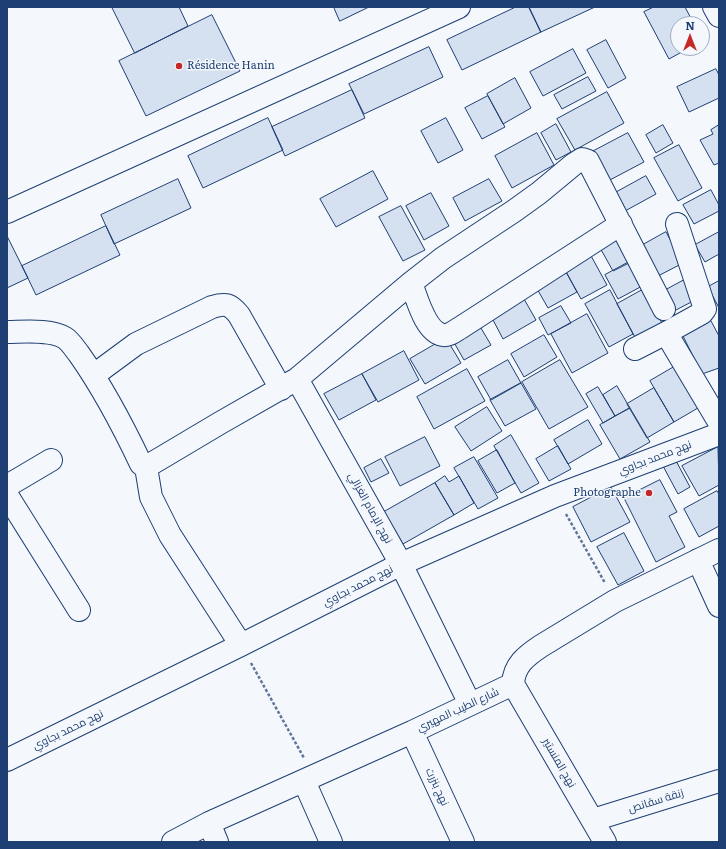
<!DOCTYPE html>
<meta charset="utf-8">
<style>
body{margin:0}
#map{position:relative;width:726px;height:849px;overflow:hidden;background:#f4f7fb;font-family:Literata,serif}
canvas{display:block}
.frame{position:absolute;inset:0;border:8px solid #1d3f73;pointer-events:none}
.north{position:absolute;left:670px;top:16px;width:40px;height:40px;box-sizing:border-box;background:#f4f7fb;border:1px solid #9eadc5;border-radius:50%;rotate:0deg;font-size:11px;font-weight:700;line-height:16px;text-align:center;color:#1d3f73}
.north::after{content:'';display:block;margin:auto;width:14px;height:18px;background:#c62828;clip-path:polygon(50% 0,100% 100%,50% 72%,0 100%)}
</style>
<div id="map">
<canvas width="726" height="849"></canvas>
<div class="frame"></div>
<div class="north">N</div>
</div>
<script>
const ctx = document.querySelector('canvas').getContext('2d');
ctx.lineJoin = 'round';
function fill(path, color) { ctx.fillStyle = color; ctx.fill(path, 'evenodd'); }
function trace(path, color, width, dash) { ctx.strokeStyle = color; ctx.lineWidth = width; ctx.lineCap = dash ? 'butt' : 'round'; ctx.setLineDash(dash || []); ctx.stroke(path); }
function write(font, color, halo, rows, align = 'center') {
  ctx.font = font + ' Literata,Cairo,serif'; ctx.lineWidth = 3; ctx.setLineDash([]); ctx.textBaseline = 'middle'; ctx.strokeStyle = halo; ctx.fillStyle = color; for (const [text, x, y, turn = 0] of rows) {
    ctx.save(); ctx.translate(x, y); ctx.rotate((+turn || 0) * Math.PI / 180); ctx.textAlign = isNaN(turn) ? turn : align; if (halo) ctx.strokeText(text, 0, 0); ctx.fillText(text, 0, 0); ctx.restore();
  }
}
const building = new Path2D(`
 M112 7H179L188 26 135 53Z
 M334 7H369L340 21Z
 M516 7H529L541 32 462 70 447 40Z
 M529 7H595L541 32Z
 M654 7H685L694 24H678V48H689L669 59 644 12Z
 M212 15 240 71 146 116 119 61Z
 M606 40 626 78 608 88 587 50Z
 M429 47 443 77 364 114 349 84Z
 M573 49 586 73 543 96 530 72Z
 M716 69 719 75V98L689 112 677 87Z
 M588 77 596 91 562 109 554 95Z
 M515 78 531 108 503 124 487 94Z
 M352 90 365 118 285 156 272 127Z
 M607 92 624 123 575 150 557 119Z
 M488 96 505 127 482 139 465 108Z
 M268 118 283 150 203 188 188 156Z
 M446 118 463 150 438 163 421 131Z
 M556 124 571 152 556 160 541 133Z
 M663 125 673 143 656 153 646 135Z
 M719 125V163L714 165 700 140 713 134 711 130Z
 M537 133 554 165 512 188 495 156Z
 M628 133 644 162 606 182 590 153Z
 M679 145 702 188 678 201 654 158Z
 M373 171 388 199 336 227 320 199Z
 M646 176 656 194 625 211 615 193Z
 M178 179 191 208 114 244 101 215Z
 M489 179 502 201 465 221 453 198Z
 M711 190 719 205V211L694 224 683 205Z
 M431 193 449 226 424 240 406 206Z
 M401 206 425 250 403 261 379 217Z
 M106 226 120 255 36 295 22 266Z
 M666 232 683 263 658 276 641 246Z
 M719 232V254L705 262 695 245Z
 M7 236 28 278 7 288Z
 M617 236 631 262 613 271 599 246Z
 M590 254 607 285 581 299 564 268Z
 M631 261 644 285 618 299 605 275Z
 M566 272 577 292 548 308 536 287Z
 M688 278 699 298 674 311 664 291Z
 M719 281V308L708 287Z
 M644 289 663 325 636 339 617 304Z
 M610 290 633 334 609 347 585 304Z
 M524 299 536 320 503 339 492 318Z
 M561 306 571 323 548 335 539 318Z
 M587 314 608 353 572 373 551 334Z
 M711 321 719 336V368L702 374 683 336Z
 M478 323 491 345 464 360 452 339Z
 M544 335 557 357 524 377 511 354Z
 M446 338 461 363 425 384 410 359Z
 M404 351 419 380 378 402 362 374Z
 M508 360 521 383 491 400 478 377Z
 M560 360 588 407 549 429 522 382Z
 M679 364 703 405 674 422 650 381Z
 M467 369 485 401 434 429 417 397Z
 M362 374 376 400 339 420 324 394Z
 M521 383 536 409 505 426 490 400Z
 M617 386 630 408 615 416 603 395Z
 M598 387 615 416 603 423 586 394Z
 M654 388 674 422 647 438 627 404Z
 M487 407 502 431 471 451 455 427Z
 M630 408 650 442 620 459 600 425Z
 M588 420 602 444 568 464 554 440Z
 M511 435 539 483 521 493 494 446Z
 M425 437 440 466 400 486 385 457Z
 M558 446 571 469 549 481 536 459Z
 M718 447 719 485 699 496 682 466Z
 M497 450 515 483 497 493 478 461Z
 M474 457 498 498 478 509 454 468Z
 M381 459 389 473 371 482 364 468Z
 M675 459 690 487 678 494 663 466Z
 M445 476 449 482 459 476 474 503 454 515 435 483Z
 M660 480 677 512 669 516 685 547 656 562 624 498Z
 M435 483 454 515 403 544 384 512Z
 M611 487 630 522 591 542 573 507Z
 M717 491 719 494V526L699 537 684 509Z
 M624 533 644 571 618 585 597 547Z`);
fill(building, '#d5e0f0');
trace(building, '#1d3f73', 1);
const minor = new Path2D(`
 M714 7 719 16
 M7 212 459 7
 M677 224 705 309 702 313 666 333 719 422
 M411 283C417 298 425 332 443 335 449 336 455 331 460 328L621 224
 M7 332C23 332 51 329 65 338 70 341 75 349 79 354 103 388 123 426 141 464L146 467 151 497 170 535 241 645
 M635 349 666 333
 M94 375 136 344 212 307C226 303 230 304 239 315L281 389
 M297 379 401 564 470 704
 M146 467 220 423 297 379 411 283 443 258 514 211 539 193 574 164 582 159 588 161 664 309
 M7 486 51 460
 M7 495 79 610
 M698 560 719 606
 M513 684 605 842
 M412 732 463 842
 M7 760 241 645 401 564 555 496 719 434
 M304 781 331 842
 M593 820 719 781
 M209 823 217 842
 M173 842 209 823 412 732 513 684C514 665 526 656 541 646L615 601 719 550`);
trace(minor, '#1d3f73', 24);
trace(new Path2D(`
 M566 514 605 583
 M251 663 304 758`), '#5e769c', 2.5, [3, 2]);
trace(minor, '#f4f7fb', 22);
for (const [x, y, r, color] of [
 [179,66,4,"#c62828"],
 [649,493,4,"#c62828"]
]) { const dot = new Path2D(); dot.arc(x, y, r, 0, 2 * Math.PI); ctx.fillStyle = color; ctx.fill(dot); trace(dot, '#f4f7fb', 1.5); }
write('11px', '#1d3f73', '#f4f7fb', [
 ["Résidence Hanin",187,66],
 ["Photographe",641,493,"right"]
], 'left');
write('11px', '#1d3f73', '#f4f7fb', [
 ["نهج محمد بجاوي",655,458,-21],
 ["نهج الإمام الغزالي",370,508,61],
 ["نهج محمد بجاوي",358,586,-27],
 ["شارع الطيب المهيري",458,710,-25],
 ["نهج محمد بجاوي",68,730,-26],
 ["نهج المنستير",559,763,60],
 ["نهج بنزرت",437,787,65],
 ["زنقة سقانص",656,801,-17]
]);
</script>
